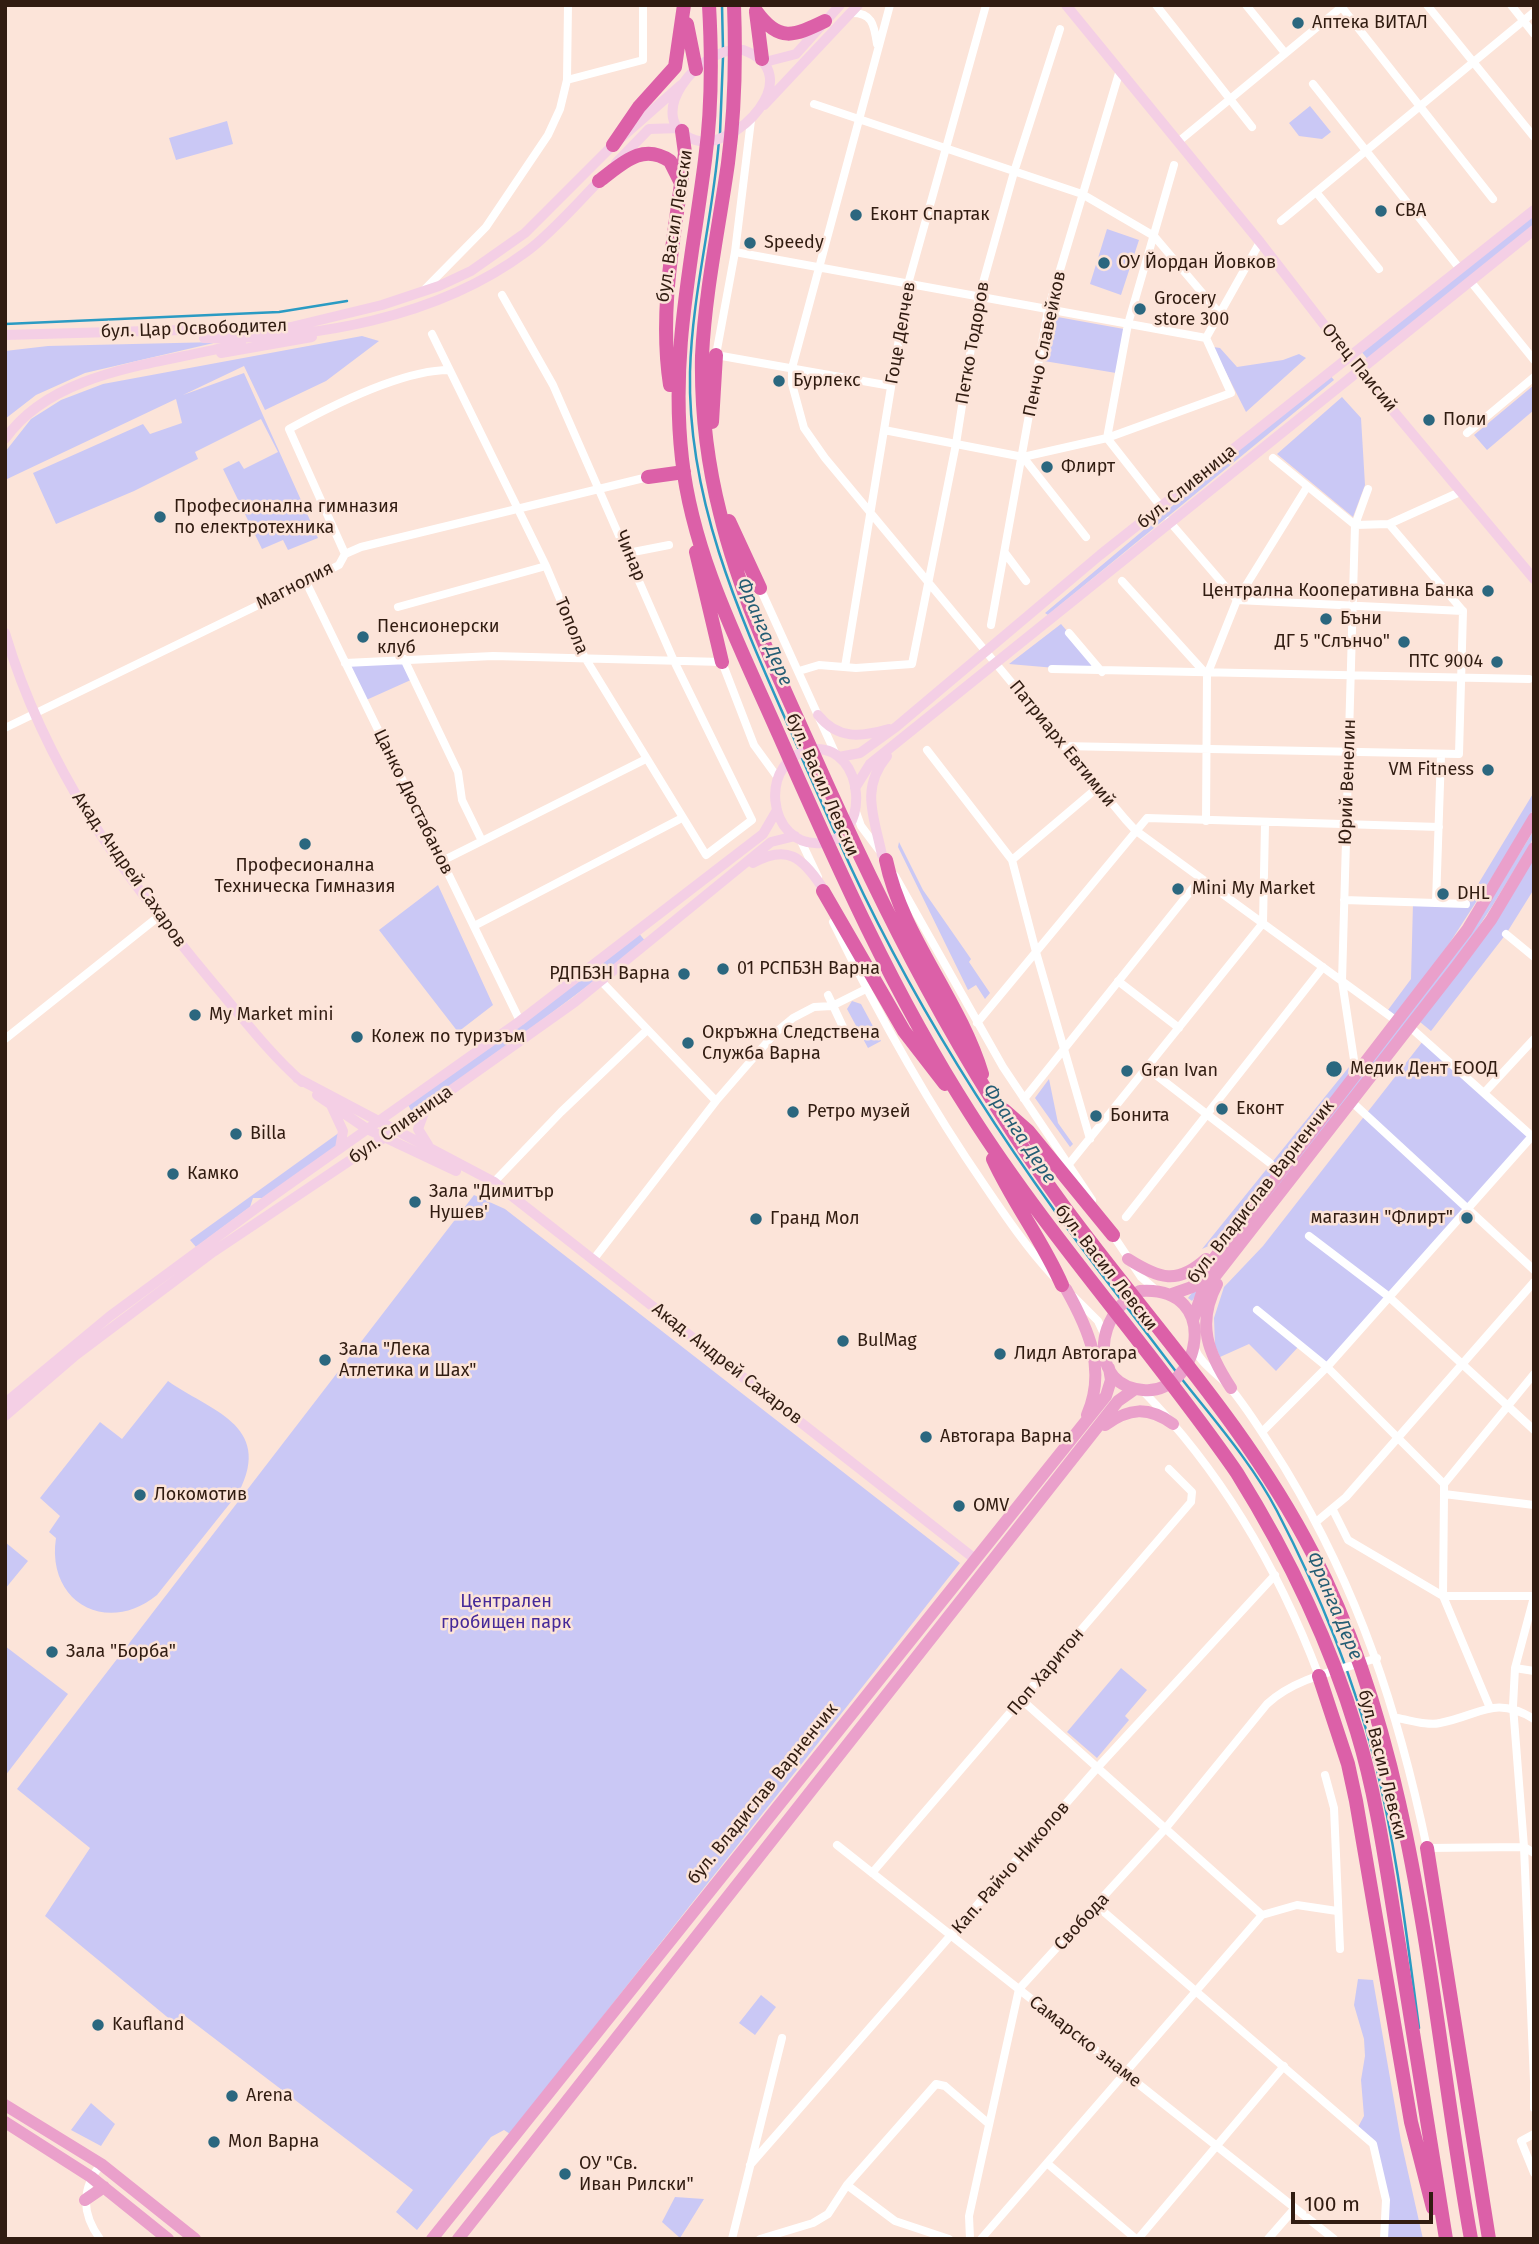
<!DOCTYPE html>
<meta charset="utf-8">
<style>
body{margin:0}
#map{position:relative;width:1539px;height:2244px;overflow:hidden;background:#fce4d9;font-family:"Fira Sans",sans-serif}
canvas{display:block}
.frame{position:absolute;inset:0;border:7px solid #311c11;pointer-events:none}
.scale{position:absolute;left:1291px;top:2192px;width:142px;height:32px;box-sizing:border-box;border:4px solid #311c11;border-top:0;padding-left:9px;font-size:21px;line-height:24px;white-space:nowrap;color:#311c11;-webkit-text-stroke:5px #fce4d9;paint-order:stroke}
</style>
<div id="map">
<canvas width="1539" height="2244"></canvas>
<div class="frame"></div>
<div class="scale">100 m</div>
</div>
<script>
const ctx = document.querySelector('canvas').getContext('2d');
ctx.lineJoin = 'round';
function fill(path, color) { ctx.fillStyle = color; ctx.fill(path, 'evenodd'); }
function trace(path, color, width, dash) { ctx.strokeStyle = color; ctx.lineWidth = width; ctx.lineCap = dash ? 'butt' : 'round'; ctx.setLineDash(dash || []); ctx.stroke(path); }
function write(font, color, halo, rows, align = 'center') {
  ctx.font = font + ' "Fira Sans",sans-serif'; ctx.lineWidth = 5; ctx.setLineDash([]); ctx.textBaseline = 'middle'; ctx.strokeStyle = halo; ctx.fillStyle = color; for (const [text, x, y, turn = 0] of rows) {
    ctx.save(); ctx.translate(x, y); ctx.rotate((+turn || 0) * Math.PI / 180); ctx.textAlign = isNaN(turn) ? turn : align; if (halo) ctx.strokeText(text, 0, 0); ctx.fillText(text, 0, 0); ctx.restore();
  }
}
fill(new Path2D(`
 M1310 106 1331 132 1322 139 1299 136 1289 123Z
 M227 121 233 144 176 160 169 138Z
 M1534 210V229L1370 362 1360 350Z
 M1107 229 1139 240 1121 295 1090 284Z
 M1052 316 1124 329 1116 373 1044 361Z
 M362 336 379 341 326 381 265 410 244 366 183 395 244 373 318 538 288 550 283 540 262 549 223 469 239 461 244 469 278 452 261 419 195 452 198 459 134 491 56 524 33 473 143 424 150 434 182 423 176 399 5 480V452L31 419 61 400 103 384Z
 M218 342 85 373 36 395 5 419V351L48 346Z
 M1213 347 1220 348 1237 367 1283 360 1299 354 1306 358 1246 412Z
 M1329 374 1334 380 1048 615 1045 613Z
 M1534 385V410L1487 450 1474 435Z
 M1342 397 1361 418 1365 485 1353 517 1277 454Z
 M1061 624 1102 672 1009 664Z
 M404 659 413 679 364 701 345 663Z
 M1534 792V808L1511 848 1427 978 1397 1017 1388 1010 1411 979 1413 903 1466 904Z
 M1534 830C1534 845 1518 864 1510 877 1420 1029 1293 1156 1192 1301L1188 1298 1464 943Z
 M899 842 923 890 971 959 969 962 990 993 985 999 976 985 968 990 898 847Z
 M1534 857V889L1506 934 1431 1031 1420 1022Z
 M438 885 493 1005 458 1032 379 930Z
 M637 931 646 942 414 1116 406 1101Z
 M852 1001 861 1004 881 1041 868 1048 847 1009Z
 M1423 1041 1532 1136 1327 1367 1300 1345 1276 1371 1249 1344 1220 1357 1215 1345 1214 1318 1224 1287 1263 1246Z
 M1349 1067 1346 1086 1223 1239 1202 1249Z
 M1049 1079 1058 1123 1073 1144 1070 1147 1035 1098Z
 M340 1132 342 1142 270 1198H253L250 1207 196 1247 190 1240Z
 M474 1195 505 1209 960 1563 510 2134 504 2130 491 2137 417 2230 396 2212 413 2190 185 2016 172 2021 45 1916 90 1848 17 1789Z
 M168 1381C208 1410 274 1424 239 1492L157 1595C107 1636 46 1602 56 1538L49 1532 60 1516 40 1498 100 1422 122 1439Z
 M5 1542 28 1561 5 1589Z
 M5 1646 68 1694 5 1776Z
 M1121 1668 1147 1690 1125 1716 1129 1720 1097 1758 1067 1732Z
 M1358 1979 1373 1980 1401 2141 1423 2239H1384L1386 2200 1373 2144 1357 2129 1364 2116 1361 2080 1365 2056 1364 2039 1354 2005Z
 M761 1995 776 2007 755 2035 739 2023Z
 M91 2103 115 2124 101 2146 71 2130Z
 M675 2197 704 2199 680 2238 662 2222Z`), '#cac8f5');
trace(new Path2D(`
 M722 5 723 50
 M720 134 723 57
 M719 140C713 218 692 294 690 372 687 507 746 629 799 750
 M5 324 279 312 347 301
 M801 756 835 833
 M838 839C911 1005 1011 1158 1122 1301
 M1126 1306 1177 1373
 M1181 1378C1214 1420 1252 1463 1277 1511 1318 1590 1353 1676 1375 1762 1397 1849 1407 1939 1419 2028`), '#2b9bc3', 2.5);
trace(new Path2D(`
 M890 5 792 368V384L804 428 825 458 1125 819 1135 830 1398 1022
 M1156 5 1252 127
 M1246 5 1285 53
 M1340 5 1493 199
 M1427 5 1534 137
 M1511 5 1534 34
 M850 13C872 12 874 24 877 44
 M567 80 643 60V5
 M1313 84 1460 269
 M814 104 1082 194 1154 236 1221 315
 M751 120 735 252 716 355 891 386
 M1178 142 1344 5
 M1316 192 1379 269
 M1281 221 1534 12
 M735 252 1206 338
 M1471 282 1534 360
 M425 289 486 227 548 135 560 109 567 80 568 5
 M432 334 546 566 584 656 706 855 752 820 674 661 553 385 502 295
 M1206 338 1260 242
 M884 430 1023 457 1107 438 1231 393 1206 338
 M1467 433 1534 377
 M1107 438 1128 324 1174 165
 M1107 438 1162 508
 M1023 457 1086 537
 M1273 458 1355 525 1389 524 1460 492
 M1169 521 1237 600 1463 611
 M628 553 669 545
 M1005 553 1026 581
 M345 554 289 429C331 406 402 370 449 370
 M1122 581 1207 675
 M306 582 520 1021
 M760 588 836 755
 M398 607 546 566
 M991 625 1048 310 1120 70
 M1069 633 1102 672
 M404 659 458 772 462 800 482 841
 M345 663 493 656 722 662 754 745 778 778
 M845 667 908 284 986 5
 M1052 669 1529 679
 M799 671 819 665 856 668 912 664 956 444 979 297 1014 172 1060 29
 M5 728 306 582 339 565 345 554 361 547 648 477
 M1062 746 1459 754 1463 611 1389 524
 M927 750 1012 860 1036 952 1090 1139
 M855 809 861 826 879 850
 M1206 821 1207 675 1237 600 1307 487
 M800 839 818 877
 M1012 860 1097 788
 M442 861 646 759
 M895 876 1003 1067 1092 1200
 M1344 900 1466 904
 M1436 903 1441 754
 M833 922C878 1014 927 1102 985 1186 1006 1217 1027 1248 1053 1276
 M474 926 682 818
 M1506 934 1534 957
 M601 981 716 1101
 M1118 981 1179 1028
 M828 995 843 1027
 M977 1023 1147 818 1439 827
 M1410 1027 1534 1138
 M5 1039 158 917
 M1147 1068 1270 1163
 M1356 1073 1342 981 1355 525 1368 489
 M1484 1093 1534 1039
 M1024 1099 1201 878
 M1353 1103 1534 1270
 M1069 1164 1263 923 1265 824
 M494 1182 561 1112 647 1030
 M1126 1217 1323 967
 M1111 1232 1141 1277 1156 1290
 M1309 1236 1388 1296 1534 1430
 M593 1260 716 1101 775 1033 793 1018 814 1007 832 1006 866 989
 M1074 1297 1098 1321 1105 1336
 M1257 1310 1327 1367 1444 1484V1494L1534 1505
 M1194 1347C1202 1367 1220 1374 1232 1390 1252 1415 1269 1443 1286 1470 1359 1591 1398 1710 1427 1848L1524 1847 1534 1853
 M1142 1390C1222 1472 1279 1570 1319 1676
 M1262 1432 1327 1367 1534 1134
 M1444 1484 1534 1374
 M1444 1494 1443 1596 1490 1708
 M1333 1510 1348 1540 1443 1596H1534
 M1316 1522 1346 1497 1534 1282
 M1534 1597 1515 1668 1513 1706 1524 1847 1534 2081
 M1515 1668 1534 1671
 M1023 1701 1262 1915
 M1397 1718C1410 1720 1427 1726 1440 1723 1481 1715 1494 1695 1534 1719
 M1325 1775 1334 1808 1340 1949
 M837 1845 1334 2239
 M872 1873 1191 1502 1192 1492 1169 1469
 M1097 1906 1373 2144 1386 2200 1384 2239
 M1534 2084V2108
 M1534 2134 1521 2141 1534 2173
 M1048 2164 1136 2239
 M750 2165 1097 1768 1275 1575
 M847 2185 895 2221 949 2239
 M100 2239C81 2213 81 2189 101 2164
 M732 2239 782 2038
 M760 2239 813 2223 828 2214 847 2185 936 2084 945 2086 989 2124
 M970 2239 969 2216 1019 1989 1165 1829 1267 1704C1296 1677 1340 1670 1377 1658
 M981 2239 1262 1915 1297 1905 1337 1911
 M1138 2239 1284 2066
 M1268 2239 1295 2208`), '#fff', 8);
trace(new Path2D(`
 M1066 5 1260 242 1359 370 1534 579
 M743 50C811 74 734 153 695 140 639 120 700 44 743 50Z
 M765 62 796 54 840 5
 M764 105 858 5
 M616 163 649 129 680 128
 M5 335 291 327 382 305 439 286 471 271 525 233 613 145 681 85
 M204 338C313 340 437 318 526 252 551 234 581 199 603 177
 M221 353 312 337
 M5 439C52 372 152 365 226 347L242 340
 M5 633C46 770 123 875 213 983 242 1017 269 1053 302 1082
 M818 715C838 740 861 737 889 729
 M815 749C865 747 872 838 822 843 766 849 756 756 815 749Z
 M839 757 860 753 896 727 1100 555 1534 210
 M855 788 870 764 1534 230
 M882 855C874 816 860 789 887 756
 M753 863C787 844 802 857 822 887
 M297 1078 494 1182 975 1559
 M317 1095 367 1129 456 1171
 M331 1105 343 1131 340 1148
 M425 1110 418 1129 428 1145
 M5 1403 110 1316 270 1198 520 1021 763 834 777 810
 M5 1416 76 1355 213 1252 385 1137 575 1002 771 842 795 836`), '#f4cfe5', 10);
trace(new Path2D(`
 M1128 1259C1160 1279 1177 1285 1206 1259
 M1217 1284C1196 1324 1208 1353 1231 1388
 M1066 1289C1088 1328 1107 1369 1087 1415
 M1140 1291C1224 1285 1200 1396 1143 1390 1132 1389 1122 1386 1114 1377 1091 1349 1110 1305 1140 1291Z
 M1172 1294 1192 1287 1467 930 1534 818
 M1193 1320 1202 1293 1456 967 1491 920 1534 848
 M1105 1425C1129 1408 1148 1406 1173 1424
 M5 2105 101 2164 195 2239
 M5 2122 91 2177 168 2239
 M85 2200 104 2187
 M432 2239 1106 1396 1111 1380 1109 1368
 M458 2239 1118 1401 1135 1389`), '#eaa0cb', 12);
trace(new Path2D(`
 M709 5C712 57 712 109 705 160 692 263 670 354 682 459 693 557 740 646 779 735 836 864 893 993 970 1113 1050 1239 1152 1350 1237 1473 1288 1555 1329 1639 1357 1732 1378 1801 1387 1874 1399 1945 1414 2043 1430 2141 1446 2239
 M734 5C736 58 735 111 728 163 719 227 705 292 702 356 701 409 707 462 720 513 740 596 777 674 812 751 883 911 961 1066 1065 1208 1149 1322 1248 1427 1313 1554 1419 1760 1430 2012 1471 2239
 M756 11C779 43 794 36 825 21
 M756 12 762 59
 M687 24 696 69
 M613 145 639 107 675 67 684 5
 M599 181C622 164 642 142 670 161L680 181
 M670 385C658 306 676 231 685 153L682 131
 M712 422 716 355
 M648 477 684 472
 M729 521 760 588
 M696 552 722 662
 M886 860C902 937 959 998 982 1074
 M823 891 904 1031 945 1084
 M1004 1110 1028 1131 1113 1235
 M993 1159C1013 1203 1043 1241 1062 1285
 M1319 1676 1348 1764 1356 1801 1411 2122 1433 2208
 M1427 1848 1489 2239`), '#dc60a8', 14);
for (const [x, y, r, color] of [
 [1298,23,7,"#2b677f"],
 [1381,211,7,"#2b677f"],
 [856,215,7,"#2b677f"],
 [750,243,7,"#2b677f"],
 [1104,263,7,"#2b677f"],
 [1140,309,7,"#2b677f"],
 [779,381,7,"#2b677f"],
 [1429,420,7,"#2b677f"],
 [1047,467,7,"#2b677f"],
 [160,517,7,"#2b677f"],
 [1488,591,7,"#2b677f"],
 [1326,619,7,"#2b677f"],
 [363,637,7,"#2b677f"],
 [1404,642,7,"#2b677f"],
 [1497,662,7,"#2b677f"],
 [1488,770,7,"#2b677f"],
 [305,844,7,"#2b677f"],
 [1178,889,7,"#2b677f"],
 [1443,894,7,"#2b677f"],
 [723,969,7,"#2b677f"],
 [684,974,7,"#2b677f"],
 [195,1015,7,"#2b677f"],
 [357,1037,7,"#2b677f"],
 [688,1043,7,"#2b677f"],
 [1334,1069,9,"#2b677f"],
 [1127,1071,7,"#2b677f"],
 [1222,1109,7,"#2b677f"],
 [793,1112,7,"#2b677f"],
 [1096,1116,7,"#2b677f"],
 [236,1134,7,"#2b677f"],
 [173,1174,7,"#2b677f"],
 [415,1202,7,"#2b677f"],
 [1467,1218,7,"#2b677f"],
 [756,1219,7,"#2b677f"],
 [843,1341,7,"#2b677f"],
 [1000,1354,7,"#2b677f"],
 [325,1360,7,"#2b677f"],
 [926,1437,7,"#2b677f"],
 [140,1495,7,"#2b677f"],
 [959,1506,7,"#2b677f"],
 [52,1652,7,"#2b677f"],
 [98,2025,7,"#2b677f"],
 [232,2096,7,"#2b677f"],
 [214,2142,7,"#2b677f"],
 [565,2174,7,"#2b677f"]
]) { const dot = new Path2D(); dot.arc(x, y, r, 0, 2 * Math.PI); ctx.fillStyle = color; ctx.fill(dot); trace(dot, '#fce4d9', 2.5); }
write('18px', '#311c11', '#fce4d9', [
 ["Аптека ВИТАЛ",1312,23],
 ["CBA",1395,211],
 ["Еконт Спартак",870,215],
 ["Speedy",764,243],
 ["ОУ Йордан Йовков",1118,263],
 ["Grocery",1154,299],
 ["store 300",1154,320],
 ["Бурлекс",793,381],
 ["Поли",1443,420],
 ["Флирт",1061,467],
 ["Професионална гимназия",174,507],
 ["по електротехника",174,528],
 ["Централна Кооперативна Банка",1474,591,"right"],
 ["Бъни",1340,619],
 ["Пенсионерски",377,627],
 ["клуб",377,648],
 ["ДГ 5 \"Слънчо\"",1390,642,"right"],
 ["ПТС 9004",1483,662,"right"],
 ["VM Fitness",1474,770,"right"],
 ["Професионална",305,866,"center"],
 ["Техническа Гимназия",305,887,"center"],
 ["Mini My Market",1192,889],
 ["DHL",1457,894],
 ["01 РСПБЗН Варна",737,969],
 ["РДПБЗН Варна",670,974,"right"],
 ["My Market mini",209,1015],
 ["Окръжна Следствена",702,1033],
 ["Служба Варна",702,1054],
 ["Колеж по туризъм",371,1037],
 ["Медик Дент ЕООД",1350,1069],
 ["Gran Ivan",1141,1071],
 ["Еконт",1236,1109],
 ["Ретро музей",807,1112],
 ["Бонита",1110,1116],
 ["Billa",250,1134],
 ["Камко",187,1174],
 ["Зала \"Димитър",429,1192],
 ["Нушев'",429,1213],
 ["магазин \"Флирт\"",1453,1218,"right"],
 ["Гранд Мол",770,1219],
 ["BulMag",857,1341],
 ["Зала \"Лека",339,1350],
 ["Атлетика и Шах\"",339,1371],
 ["Лидл Автогара",1014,1354],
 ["Автогара Варна",940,1437],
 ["Локомотив",154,1495],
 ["OMV",973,1506],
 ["Зала \"Борба\"",66,1652],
 ["Kaufland",112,2025],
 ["Arena",246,2096],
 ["Мол Варна",228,2142],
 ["ОУ \"Св.",579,2164],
 ["Иван Рилски\"",579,2185]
], 'left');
write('18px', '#311c11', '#fce4d9', [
 ["бул. Васил Левски",675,226,-81],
 ["бул. Цар Освободител",194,329,-2],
 ["Гоце Делчев",901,333,-80],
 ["Петко Тодоров",973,343,-80],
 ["Пенчо Славейков",1045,344,-78],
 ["Отец Паисий",1359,368,51],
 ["бул. Сливница",1187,487,-39],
 ["Чинар",630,556,67],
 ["Магнолия",295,586,-27],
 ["Топола",571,626,67],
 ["Патриарх Евтимий",1062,744,51],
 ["Юрий Венелин",1348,782,-88],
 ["бул. Васил Левски",822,785,66],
 ["Цанко Дюстабанов",413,802,64],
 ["Акад. Андрей Сахаров",129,870,55],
 ["бул. Сливница",401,1125,-35],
 ["бул. Владислав Варненчик",1261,1192,-52],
 ["бул. Васил Левски",1106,1268,52],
 ["Акад. Андрей Сахаров",727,1364,38],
 ["Поп Харитон",1046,1672,-50],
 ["бул. Васил Левски",1382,1765,76],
 ["бул. Владислав Варненчик",763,1794,-51],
 ["Кап. Райчо Николов",1011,1868,-49],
 ["Свобода",1082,1922,-47],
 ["Самарско знаме",1085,2042,38]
]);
write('18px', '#452999', '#fce4d9', [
 ["Централен",506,1602],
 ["гробищен парк",506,1623]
]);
write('italic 19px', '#255d74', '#fce4d9', [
 ["Франга Дере",764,632,67],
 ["Франга Дере",1019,1134,56],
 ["Франга Дере",1334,1606,67]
]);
</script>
